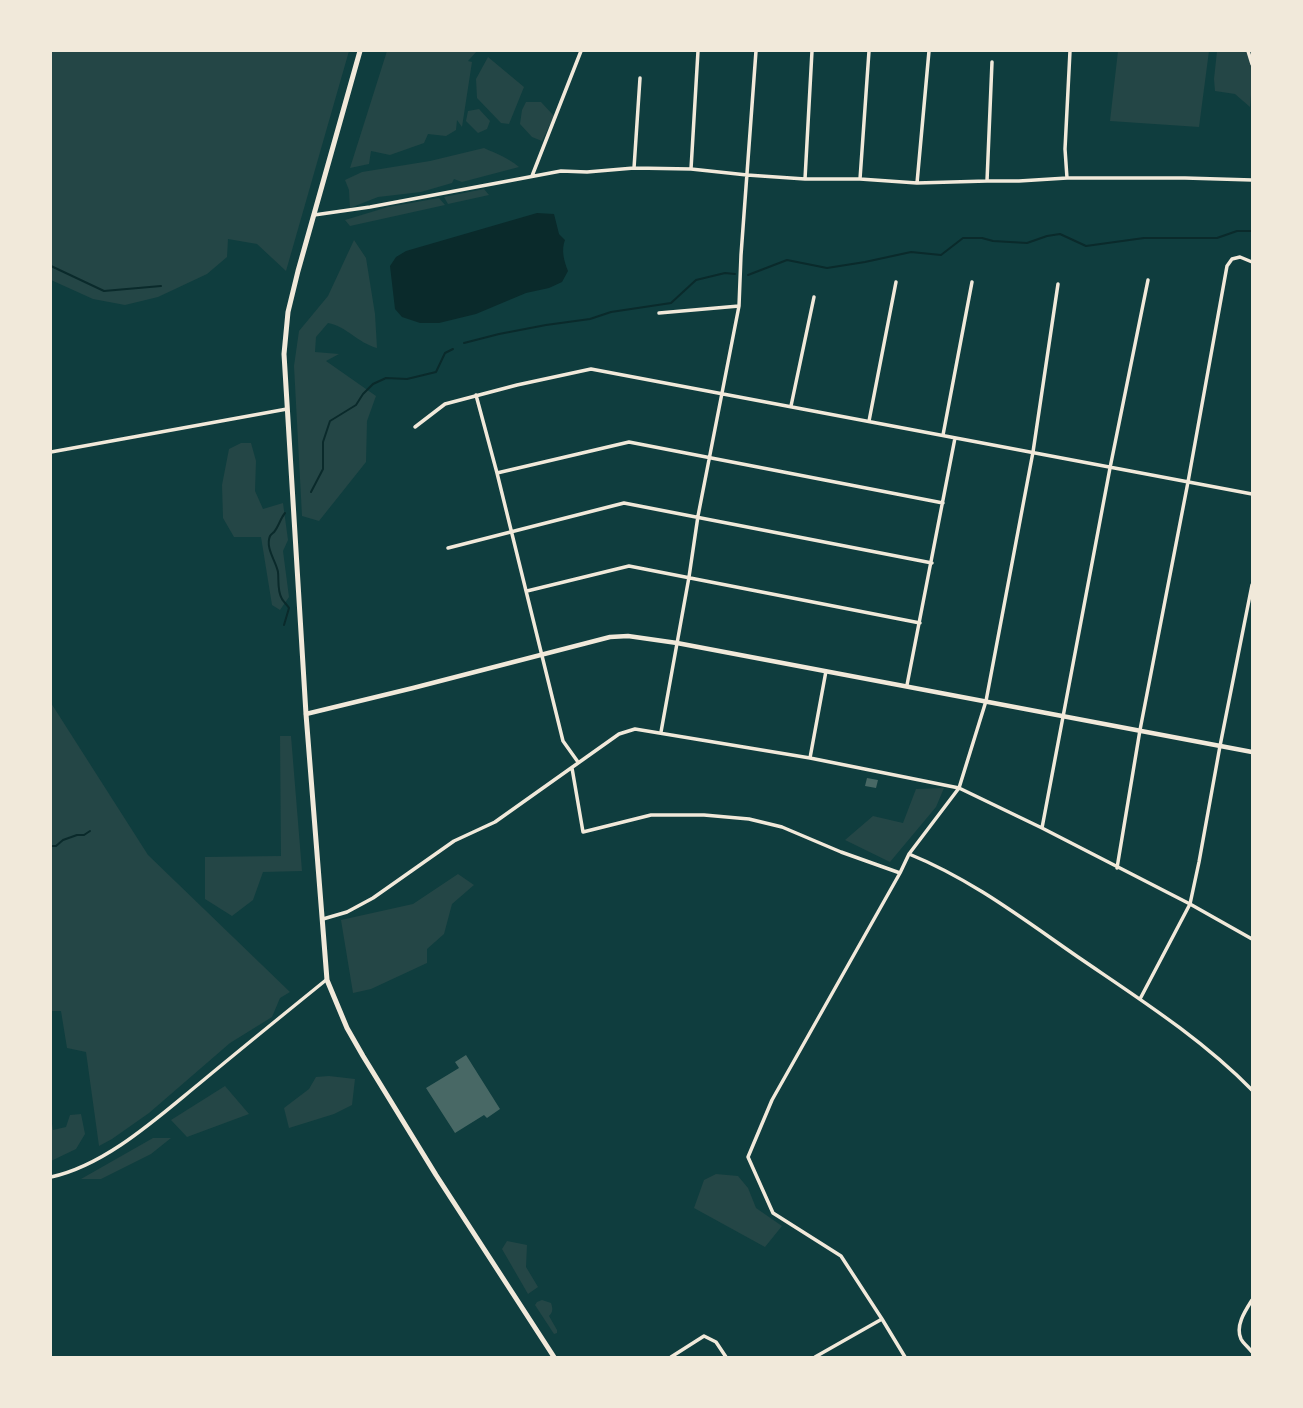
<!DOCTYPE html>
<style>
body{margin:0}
#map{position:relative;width:1303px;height:1408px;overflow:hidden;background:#0f3d3e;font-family:"Fira Sans Condensed",sans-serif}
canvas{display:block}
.frame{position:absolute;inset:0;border:52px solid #f1e9da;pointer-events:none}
</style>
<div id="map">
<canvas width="1303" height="1408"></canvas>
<div class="frame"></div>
</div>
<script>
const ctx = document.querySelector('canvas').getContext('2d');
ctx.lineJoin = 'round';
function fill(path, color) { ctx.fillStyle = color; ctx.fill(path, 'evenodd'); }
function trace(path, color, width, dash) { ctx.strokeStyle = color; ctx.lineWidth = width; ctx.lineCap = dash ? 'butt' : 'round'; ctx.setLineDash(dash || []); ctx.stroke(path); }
fill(new Path2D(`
 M51 51H349L286 271 257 244 228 239 227 257 207 274 158 297 125 305 93 299 51 280Z
 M387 51H477L468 61 472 62 462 127 457 120 456 130 446 136 428 134 424 143 390 155 371 151 369 164 350 168Z
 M1118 51H1209L1199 127 1110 121Z
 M1217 51H1252V84L1250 107 1235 94 1215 91 1214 79Z
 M488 57 524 87 509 124 501 123 477 98 476 79Z
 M526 102H541L554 116 542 141 532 137 520 124 522 110Z
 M479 109 490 121 487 129 478 133 466 121 468 111Z
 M484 148C497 154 507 157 519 167L462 182 454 179 452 183 421 192 378 197 350 208 349 190 345 180 362 172 430 161Z
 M484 189 489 195 448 204 444 197Z
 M439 198 445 205 350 226 345 220 388 207Z
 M354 240 366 258 375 314 377 348C358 343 346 326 328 323L316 337 315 352 339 354 326 361 376 396 367 421 366 462 319 521 302 516 294 366 299 331 328 296Z
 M241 443H251L256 461 255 491 263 509 283 503 288 540 283 551 289 597 280 610 272 605 261 537H234L223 518 222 485 229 449Z
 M51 703 148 855 290 992 280 998 272 1017 230 1043 149 1113 112 1139 99 1146 86 1052 67 1048 61 1011H51Z
 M280 736H291L302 871 263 872 253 900 232 916 205 899V857L281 856Z
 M944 788 936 807 890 862 845 840 873 816 903 823 916 789Z
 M458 874 474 885 452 904 444 934 427 949V963L371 989 353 993 341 920 413 904Z
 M329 1076 355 1079 352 1105 334 1114 289 1128 284 1108 309 1089 316 1077Z
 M225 1086 249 1114 187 1137 171 1120Z
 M81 1114 85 1134 76 1149 51 1161V1117L53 1130 66 1127 70 1115Z
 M153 1138H171L151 1154 101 1179H81Z
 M716 1174 738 1176 748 1188 756 1208 782 1226 765 1247 694 1208 704 1180Z
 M507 1241 527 1245 526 1267 538 1287 528 1294 502 1249Z
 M542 1300 551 1303C553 1309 553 1312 549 1316L557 1330V1333L554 1334 535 1305 537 1302Z`), '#244646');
fill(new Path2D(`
 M537 213 554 214 559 234 565 240C561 250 564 261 568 271L562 282 549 288 526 293 476 314 439 323H420L402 317 395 309 390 266 396 257 406 251Z`), '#0a2a2b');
trace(new Path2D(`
 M51 266 104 291 161 286
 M748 275 787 260 827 268 865 262 911 252 941 255 963 238H982L993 241 1027 243 1047 236 1060 234 1086 246 1144 238H1217L1237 231H1252
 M464 343 499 334 546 325 590 319 611 312 671 303 696 280 725 273 735 274
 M311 492 323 469V442L330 421 356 405 363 394 373 384 386 378 407 379 436 372 445 353 453 349
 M284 625 289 608C288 606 283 601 282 599 277 591 279 581 278 572 276 561 265 548 270 536 271 534 273 533 274 532 279 526 280 519 285 513
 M51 846H56L63 840 77 835H84L90 831`), '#0a2a2b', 2);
fill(new Path2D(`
 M867 778 878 780 876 788 865 786Z
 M466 1055 500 1109 487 1118 484 1115 455 1133 426 1088 459 1068 455 1062Z`), '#486865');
trace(new Path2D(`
 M1248 51 1252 64
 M634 168 640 78
 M691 169 698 51
 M532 176 581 51
 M1067 178 1065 149 1070 51
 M805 179 812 51
 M860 179 869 51
 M987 181 992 62
 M917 183 929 51
 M314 215 370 207 561 171 587 172 634 168 691 169 747 175 805 179H860L917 183 987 181H1019L1067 178H1185L1252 180
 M739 306 741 255 756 51
 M659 313 739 306 698 516 689 577 661 732
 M476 395 497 473 563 741 578 762
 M791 406 814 297
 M869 421 896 282
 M415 427 445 404 517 385 591 369 1252 494
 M943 435 972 282
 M51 452 287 409
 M497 473 629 442 943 503
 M448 548 624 503 932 563
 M527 591 629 566 920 623
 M907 685 955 438
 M810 758 826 671
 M572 768 583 832 651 815H704L749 819 782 827 841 852 900 873
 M1042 828 1110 468 1148 280
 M909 854C971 879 1023 919 1078 957 1138 998 1201 1038 1252 1090
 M1117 868 1140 730 1188 482 1227 266 1232 259 1240 257 1252 262
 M323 919 347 912 373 898 454 841 495 822 619 734 635 729 810 758 959 788 1042 828 1190 904 1252 939
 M1140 999 1190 904 1199 862 1220 746 1252 585
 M671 1357 704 1336 716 1342 726 1357
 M815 1357 882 1319
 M905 1357 882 1319 841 1256 773 1213 748 1157 772 1100 900 873 909 854 959 788 986 701 1033 452 1058 284`), '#f1e9da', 3.5);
trace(new Path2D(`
 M51 1177C106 1165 157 1118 200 1083 242 1048 284 1014 326 980
 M1252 1300C1245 1311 1235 1326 1241 1339 1243 1343 1249 1348 1252 1352`), '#f1e9da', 3.5);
trace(new Path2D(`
 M306 714 413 688 610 637 628 636 677 643 1252 752`), '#f1e9da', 4.5);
trace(new Path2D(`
 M360 51 298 271 288 312 284 354 306 714 327 980 347 1028 363 1056 436 1175 554 1357`), '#f1e9da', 5);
</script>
